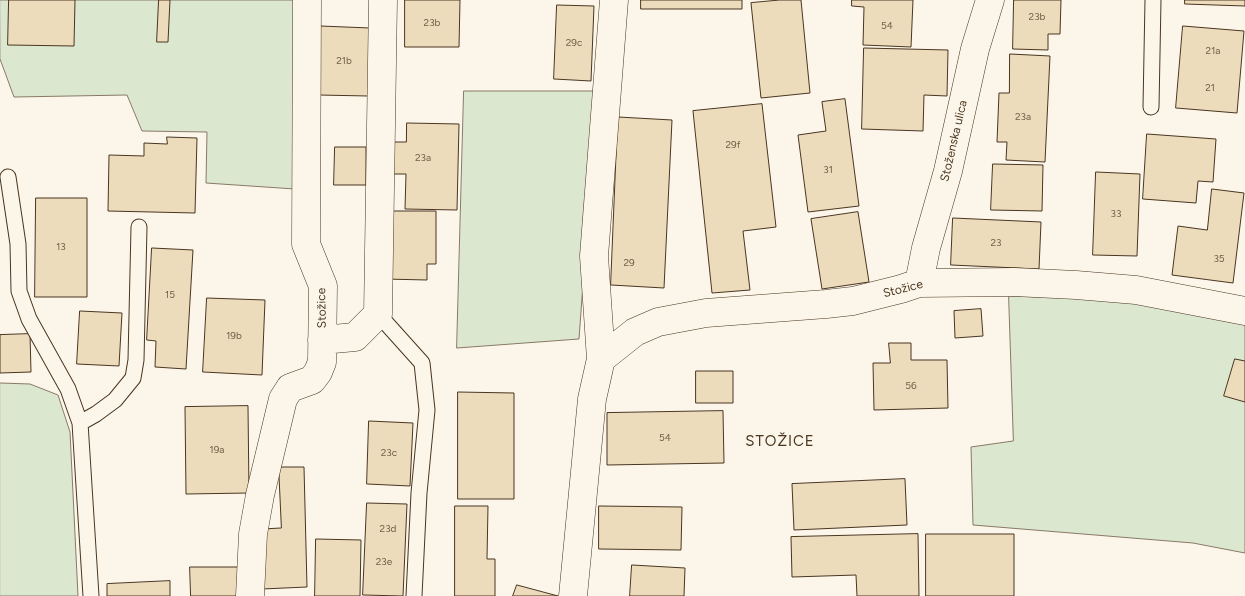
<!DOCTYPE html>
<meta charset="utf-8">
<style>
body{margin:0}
canvas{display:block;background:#fbf6e9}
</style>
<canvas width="1245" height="596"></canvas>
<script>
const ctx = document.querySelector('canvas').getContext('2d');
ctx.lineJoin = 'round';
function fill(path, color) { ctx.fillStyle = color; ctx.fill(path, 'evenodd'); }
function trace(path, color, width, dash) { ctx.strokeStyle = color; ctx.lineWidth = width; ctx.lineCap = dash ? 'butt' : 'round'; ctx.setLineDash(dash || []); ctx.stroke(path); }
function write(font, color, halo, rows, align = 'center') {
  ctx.font = font + ' Figtree,sans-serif'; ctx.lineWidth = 4; ctx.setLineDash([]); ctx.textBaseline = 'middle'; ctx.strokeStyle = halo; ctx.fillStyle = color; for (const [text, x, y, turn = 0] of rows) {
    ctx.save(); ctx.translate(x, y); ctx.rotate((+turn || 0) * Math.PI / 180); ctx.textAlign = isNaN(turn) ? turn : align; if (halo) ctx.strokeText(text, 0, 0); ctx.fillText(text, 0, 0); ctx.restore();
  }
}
const green = new Path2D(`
 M0 0H297L295 189 206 183 207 132 142 131 127 95 14 97 0 59Z
 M464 91H597L579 339 457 348Z
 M1009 296 1119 299 1245 322V553L1193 543 973 525 971 447 1013 441Z
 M0 383 30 384 58 395 70 432 78 596H0Z`);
fill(green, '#dce7d0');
trace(green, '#887966', 1);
const building = new Path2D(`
 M9 0H75L74 46 8 45Z
 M159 0H170L168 42H157Z
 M405 0H460L459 47H405Z
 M641 0H742V9H641Z
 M780 0H801L810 93 761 98 751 3Z
 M852 0H913L911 47 863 45 864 7 852 6Z
 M1014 0H1061L1060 34H1048V50L1013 49Z
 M1185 0H1245V6L1185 4Z
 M557 5 594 6 591 81 554 79Z
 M320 26 370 28 368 96 318 95Z
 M1183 26 1244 31 1237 113 1176 108Z
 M864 48 948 50 947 96 924 95 923 131 862 129Z
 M1010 54 1050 56 1045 162 1006 160 1007 142H997L999 93H1009Z
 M845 99 859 206 808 212 798 135 826 131 822 102Z
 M762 104 776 227 743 231 750 290 712 293 693 111Z
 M618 117 672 120 664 288 611 285Z
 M407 123 459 124 457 210 405 209 406 174H386L387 142H406Z
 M1147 134 1216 139 1213 182 1198 181 1196 203 1143 199Z
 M167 137 197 138 195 213 108 211 109 155 144 156V143L167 144Z
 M335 147H366V185H334Z
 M993 164 1043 165 1042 211 991 210Z
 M1096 172 1140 174 1137 256 1093 255Z
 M1212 189 1244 193 1233 283 1172 275 1178 226 1207 230Z
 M36 198H87V297H35Z
 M386 211H436V264H427V280L384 279Z
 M858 212 869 282 822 289 811 219Z
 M953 218 1041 222 1039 269 951 265Z
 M152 248 193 250 186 369 155 367 156 341 147 340Z
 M207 298 265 300 262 375 203 372Z
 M981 309 983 336 955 338 954 311Z
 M80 311 122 313 119 366 77 364Z
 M30 334 31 372 0 373V335Z
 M889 343H911V360H947L948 408 874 410 873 363H890Z
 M1235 359 1245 361V402L1224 396Z
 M696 371H733V403H696Z
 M458 392 514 393V499H458Z
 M248 406 249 493 186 494 185 407Z
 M723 411 724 463 607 465V413Z
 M369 421 413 423 410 486 367 484Z
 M279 467H304L307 587 262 589V529L281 528Z
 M905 479 907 525 794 530 792 484Z
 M367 503 407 504 403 596 363 595Z
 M455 506H488L487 559H495V596H455Z
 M599 506 682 507 681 550 599 549Z
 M918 534 919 596H857L856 575 792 577 791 537Z
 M926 534H1014V596H926Z
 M316 539 361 540 360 596H315Z
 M632 565 685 568 684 596H630Z
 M190 567H241V596H191Z
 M170 581V596H107V584Z
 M517 585 558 596H513Z`);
fill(building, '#ecdcbc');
trace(building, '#4a3520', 1);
const lane = new Path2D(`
 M1151 107 1153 0
 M8 177 18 244 19 291 29 319 68 389 80 423 91 596
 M378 314 422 363 427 410 419 493 414 596
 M80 423 96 414 115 400 133 378 136 360 139 227`);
const street = new Path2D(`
 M919 283 926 248 948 171 975 49 990 0
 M322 340 355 337 378 314 383 0
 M601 359 594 256 614 0
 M250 596 253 534 260 495 283 399 290 388 312 380 318 372 322 362 323 286 306 244 307 0
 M573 596 592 399 601 359 635 332 658 322 706 313 826 304 853 301 901 289 919 283 1014 282 1076 285 1136 290 1245 311`);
trace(lane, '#4a3520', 17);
trace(street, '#4a3520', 29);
trace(lane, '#fbf6e9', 15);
trace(street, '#fbf6e9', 28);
write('10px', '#725f47', null, [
 ["23b",1037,17],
 ["23b",432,23],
 ["54",887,26],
 ["29c",574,43],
 ["21a",1213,51],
 ["21b",344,61],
 ["21",1210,88],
 ["23a",1023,117],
 ["29f",733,145],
 ["23a",423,158],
 ["31",828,170],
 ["33",1116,214],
 ["23",996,243],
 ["13",61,247],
 ["35",1219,259],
 ["29",629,263],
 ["15",170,295],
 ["19b",234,336],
 ["56",911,386],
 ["54",665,438],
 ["19a",217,450],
 ["23c",389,453],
 ["23d",388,529],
 ["23e",384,562]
]);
write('12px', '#4a3520', '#fbf6e9', [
 ["Stoženska ulica",954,141,-77],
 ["Stožice",903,289,-14],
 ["Stožice",322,308,-91]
]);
ctx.letterSpacing = '1px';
write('15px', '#4a3520', '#fbf6e9', [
 ["STOŽICE",780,442]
]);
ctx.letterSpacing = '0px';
</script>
